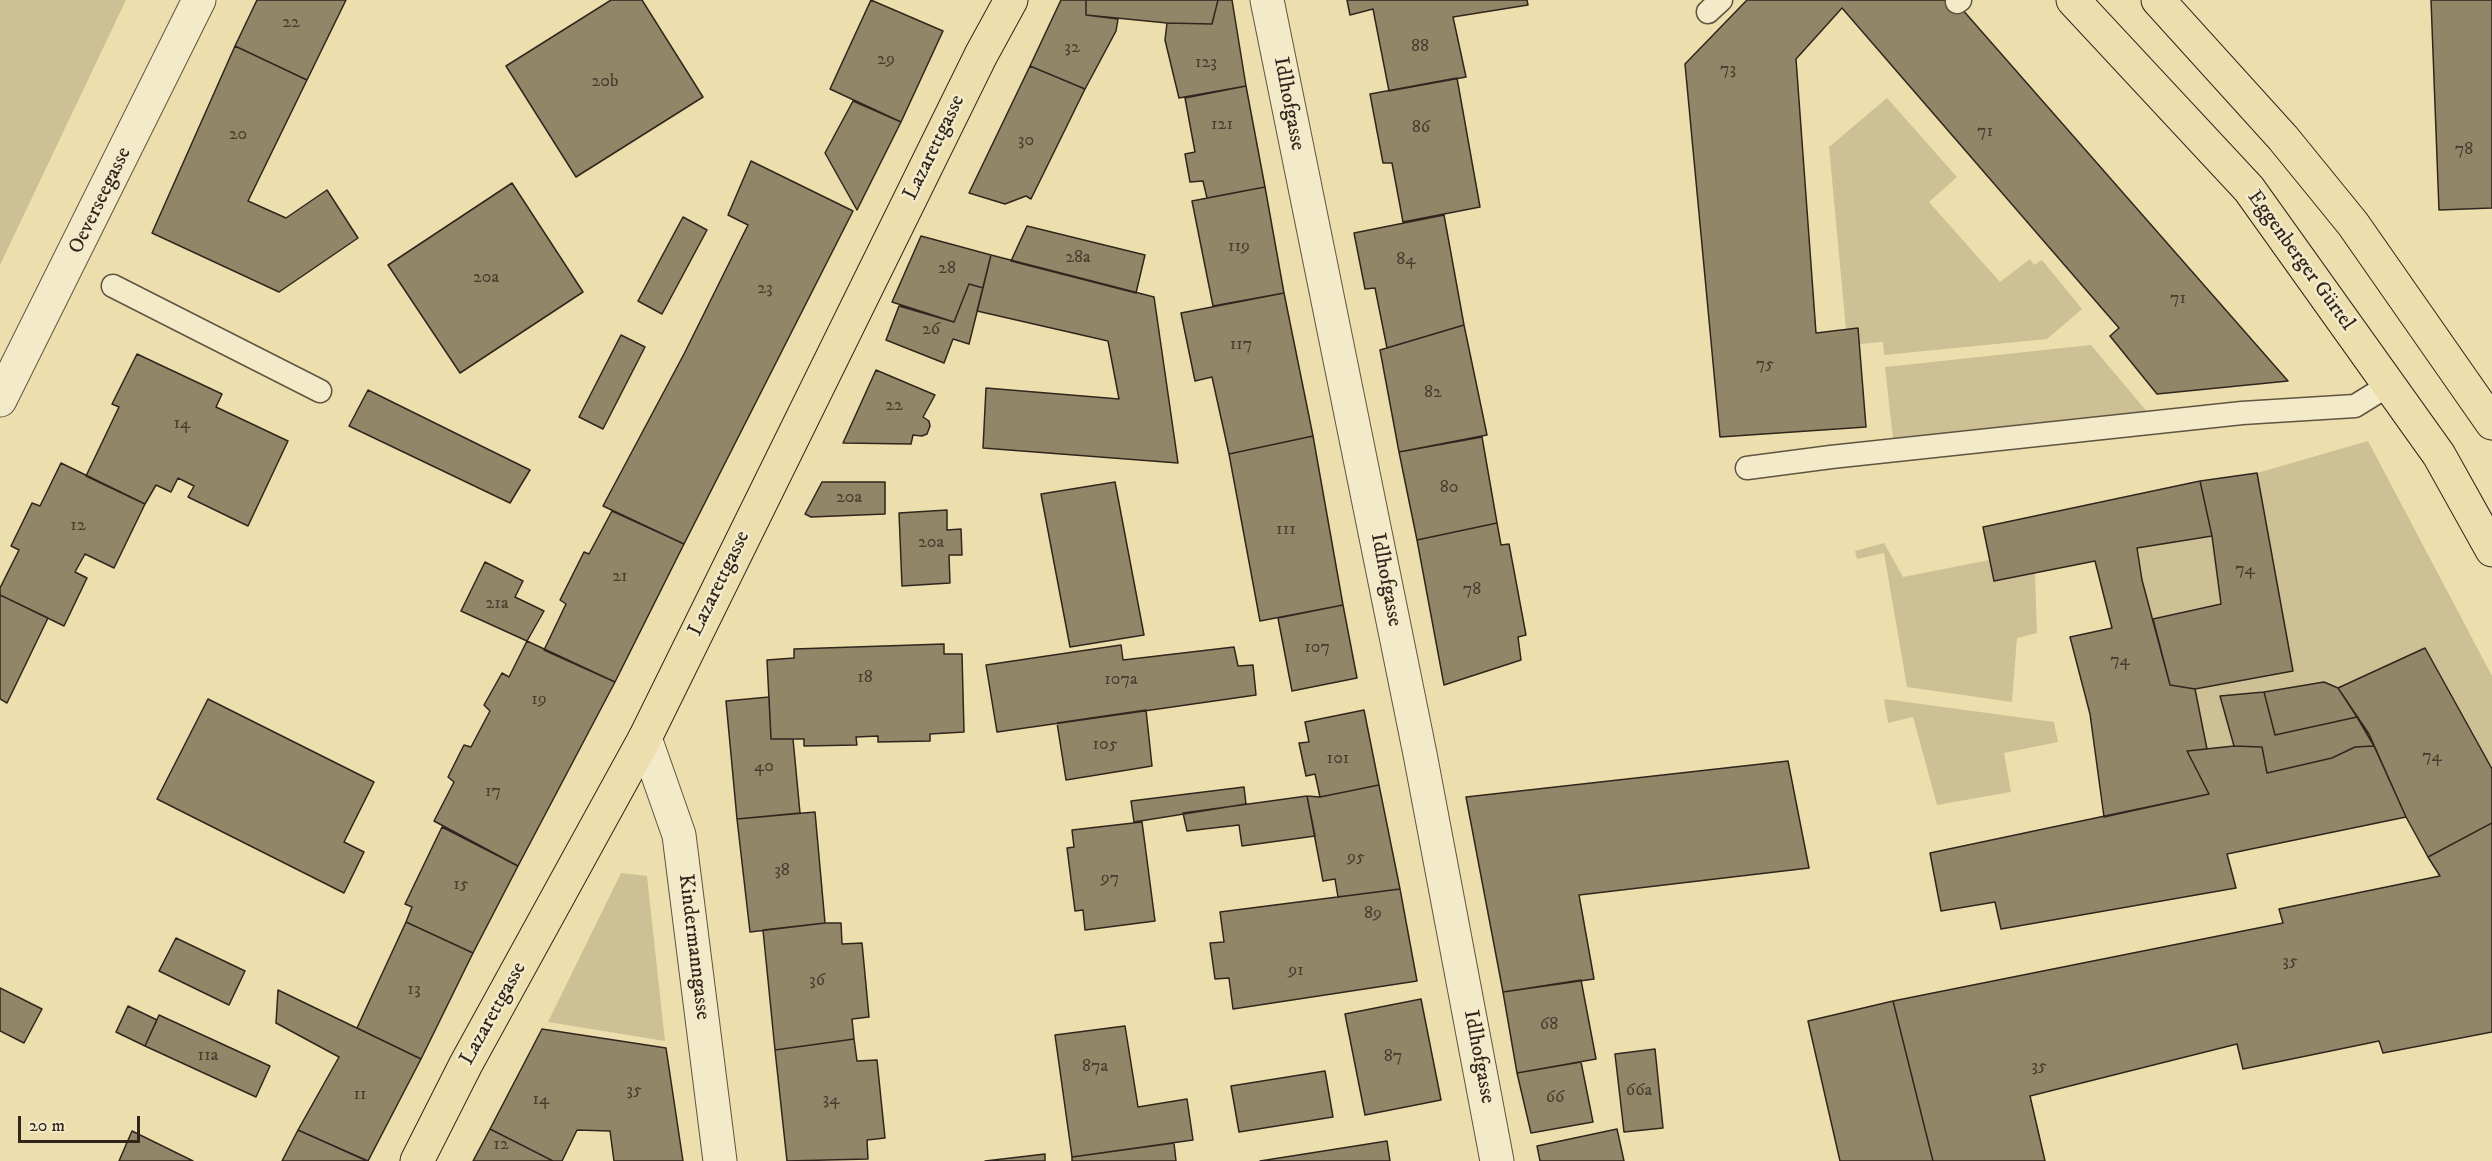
<!DOCTYPE html>
<meta charset="utf-8">
<style>
body{margin:0}
#map{position:relative;width:2492px;height:1161px;overflow:hidden;background:#eddfad;font-family:"IM FELL DW Pica",serif}
canvas{display:block}
.scale{position:absolute;left:18px;top:1116px;width:122px;height:27px;box-sizing:border-box;border:3px solid #30261d;border-top:0;padding-left:8px;font-size:18px;line-height:21px;white-space:nowrap;color:#30261d;-webkit-text-stroke:4px #f3eaca;paint-order:stroke}
</style>
<div id="map">
<canvas width="2492" height="1161"></canvas>
<div class="scale">20 m</div>
</div>
<script>
const ctx = document.querySelector('canvas').getContext('2d');
ctx.lineJoin = 'round';
function fill(path, color) { ctx.fillStyle = color; ctx.fill(path, 'evenodd'); }
function trace(path, color, width, dash) { ctx.strokeStyle = color; ctx.lineWidth = width; ctx.lineCap = dash ? 'butt' : 'round'; ctx.setLineDash(dash || []); ctx.stroke(path); }
function write(font, color, halo, rows, align = 'center') {
  ctx.font = font + ' "IM FELL DW Pica",serif'; ctx.lineWidth = 5; ctx.setLineDash([]); ctx.textBaseline = 'middle'; ctx.strokeStyle = halo; ctx.fillStyle = color; for (const [text, x, y, turn = 0] of rows) {
    ctx.save(); ctx.translate(x, y); ctx.rotate((+turn || 0) * Math.PI / 180); ctx.textAlign = isNaN(turn) ? turn : align; if (halo) ctx.strokeText(text, 0, 0); ctx.fillText(text, 0, 0); ctx.restore();
  }
}
fill(new Path2D(`
 M0 0H126L0 265Z
 M1887 98 1957 177 1929 202 2000 282 2030 259 2034 265 2042 260 2082 309 2047 339 1884 355 1883 342 1860 344 1858 328 1846 330 1829 147Z
 M2091 345 2149 414 1893 439 1885 367Z
 M2368 441 2492 676V769L2425 648 2338 688 2324 682 2295 689 2220 697 2234 746 2207 749 2195 689 2293 671 2257 473Z
 M2212 536 2221 604 2153 619 2142 580 2137 548Z
 M1884 543 1903 577 1989 560 1994 581 2035 573 2037 633 2017 638 2012 702 1907 687 1884 553 1857 559 1855 551Z
 M1884 699 2054 722 2058 742 2004 753 2011 792 1937 805 1913 717 1888 723Z
 M621 873 647 876 665 1041 548 1022Z`), '#cdc095');
const building = new Path2D(`
 M257 0H346L307 80 235 46Z
 M611 0H642L703 97 576 177 506 66Z
 M871 0 943 31 901 122 830 89Z
 M1061 0H1086V15L1118 19 1116 31 1085 89 1030 66Z
 M1086 0H1218L1212 24 1167 23 1086 15Z
 M1218 0H1232L1246 86 1179 98 1165 40 1167 23 1212 24Z
 M1347 0H1527L1528 5 1453 17 1466 77 1389 91 1373 9 1350 15Z
 M1747 0H1954L2288 381 2157 394 2110 336 2119 328 1842 8 1796 59 1816 333 1858 328 1866 427 1720 437 1685 64Z
 M2431 0H2492V208L2439 210Z
 M235 46 307 80 248 201 286 218 327 190 358 238 279 292 152 233Z
 M1030 66 1085 89 1031 199 1026 196 1005 204 969 193Z
 M1457 78 1480 207 1403 222 1392 163H1383L1370 94Z
 M1246 86 1265 187 1207 198 1203 181 1190 182 1185 154 1195 152 1185 98Z
 M853 101 901 122 857 210 825 153Z
 M751 161 853 211 684 544 603 506 684 354 748 225 728 215Z
 M512 183 583 292 460 373 388 265Z
 M1265 187 1284 293 1213 306 1192 201Z
 M1444 215 1464 325 1387 348 1375 288 1365 289 1354 233Z
 M683 217 707 230 662 314 638 301Z
 M1027 226 1145 255 1136 293 1011 261Z
 M921 236 991 255 983 288 969 284 954 322 892 302Z
 M991 255 1154 297 1178 463 983 448 986 388 1119 399 1108 341 977 311Z
 M969 284 983 288 969 344 953 339 944 363 886 340 899 306 954 322Z
 M1284 293 1313 436 1229 454 1212 377 1195 381 1181 313Z
 M1464 325 1487 435 1399 452 1380 350Z
 M621 335 645 347 603 429 579 417Z
 M137 354 222 394 216 407 288 441 248 526 188 497 194 486 178 478 171 492 156 485 145 504 86 476 119 407 112 404Z
 M876 370 935 395 923 417 929 421 930 426 927 434 922 436 913 435 911 444 843 443Z
 M368 390 530 470 510 503 349 426Z
 M1313 436 1343 605 1260 621 1229 454Z
 M1482 437 1497 523 1417 540 1399 452Z
 M61 463 145 504 114 568 85 554 75 572 87 578 64 626 0 595V588L19 550 11 546 32 503 40 506Z
 M2257 473 2293 671 2195 689 2170 685 2153 619 2221 604 2212 536 2200 481Z
 M2200 481 2212 536 2137 548 2142 580 2170 685 2195 689 2207 749 2187 751 2209 794 2104 817 2090 714 2070 637 2112 628 2095 561 1994 581 1983 527Z
 M822 482H885V514L811 517 805 514Z
 M1115 482 1144 635 1070 647 1041 494Z
 M947 510V530L961 529 962 555H949L950 583 902 586 899 513Z
 M612 511 684 544 615 682 544 650 566 604 560 600 584 552 589 554Z
 M1497 523 1501 545 1509 544 1526 635 1518 637 1521 660 1444 685 1417 540Z
 M485 562 523 581 515 597 544 611 527 641 461 611Z
 M0 595 48 618 7 703 0 699Z
 M1343 605 1357 678 1292 691 1278 618Z
 M527 641 615 682 518 866 434 821 454 782 448 777 464 745 471 747 490 711 484 705 502 673 509 677Z
 M944 644V654H962L964 732 930 734V741L878 742V736L856 737 857 745 804 746V739H771L767 660 794 658V649Z
 M1121 645 1123 660 1234 647 1238 666 1253 665 1256 695 997 732 986 665Z
 M2425 648 2492 769V823L2428 857 2406 817 2369 734 2338 688Z
 M2324 682 2338 688 2357 717 2275 735 2264 692Z
 M2264 692 2275 735 2357 717 2374 746 2355 747 2332 758 2267 773 2262 747 2234 746 2220 696Z
 M769 697 771 739H793L800 813 737 819 726 701Z
 M208 699 374 782 344 842 364 852 344 893 157 799Z
 M1146 710 1152 766 1066 780 1057 723Z
 M1364 710 1379 785 1320 797 1315 774 1306 776 1299 743 1309 742 1305 722Z
 M2234 746 2262 747 2267 773 2332 758 2355 747 2374 746 2406 817 2227 854 2236 888 2001 929 1995 902 1941 911 1930 853 2209 794 2187 751Z
 M1788 761 1809 868 1579 895 1594 979 1503 992 1466 797Z
 M1379 785 1400 889 1338 897 1335 879 1323 881 1307 796 1320 797Z
 M1244 787 1246 804 1134 822 1131 801Z
 M1307 796 1315 836 1242 846 1239 825 1187 831 1183 813Z
 M815 812 825 923 750 932 737 819Z
 M1142 822 1155 921 1085 930 1083 910 1075 911 1067 848 1074 847 1072 830Z
 M2492 823V1032L2383 1053 2379 1041 2243 1069 2237 1044 2030 1096 2045 1161H1933L1893 1001 2283 923 2279 909 2440 876 2428 857Z
 M442 827 518 866 473 953 406 922 412 907 405 904Z
 M1400 889 1417 981 1233 1009 1229 978 1215 979 1210 943 1224 942 1220 912Z
 M406 922 473 953 421 1059 357 1028Z
 M825 923H841L842 944 862 943 869 1017 852 1019 854 1039 775 1050 763 930Z
 M176 938 245 971 229 1005 159 971Z
 M1581 980 1596 1059 1517 1073 1503 992Z
 M0 988 42 1009 24 1043 0 1031Z
 M278 990 421 1059 368 1161 298 1130 339 1057 276 1023Z
 M1421 999 1441 1100 1365 1115 1345 1014Z
 M1893 1001 1933 1161H1840L1808 1021Z
 M128 1006 157 1020 145 1046 116 1032Z
 M159 1015 270 1066 256 1097 145 1046Z
 M1125 1026 1138 1107 1187 1099 1193 1140 1072 1157 1055 1035Z
 M542 1029 666 1048 683 1161H614L610 1131 577 1130 562 1161H553L490 1129Z
 M854 1039 857 1061 877 1060 885 1138 867 1140 868 1159 787 1161 775 1050Z
 M1655 1049 1663 1128 1624 1132 1615 1054Z
 M1581 1062 1593 1122 1531 1133 1517 1073Z
 M1325 1071 1333 1117 1239 1132 1231 1086Z
 M490 1129 553 1161H473Z
 M1617 1129 1624 1161H1540L1537 1146Z
 M298 1130 367 1161H282Z
 M132 1131 193 1161H119Z
 M1387 1141 1390 1161H1260Z
 M1174 1143 1176 1161H1072V1157Z
 M1045 1154V1161H985Z`);
fill(building, '#928668');
trace(building, '#30261d', 1.5);
const lane = new Path2D(`
 M1957 2 1960 0
 M1708 12 1721 0
 M113 286 320 391
 M1747 468 1831 457 2242 413 2355 406 2389 385`);
const street = new Path2D(`
 M1267 0 1420 754 1497 1161
 M0 400 199 0
 M645 738 679 835 720 1161`);
const primary = new Path2D(`
 M2073 0 2249 189 2439 455 2492 550
 M2158 0 2283 138 2353 224 2492 423
 M417 1161 466 1064 645 738 981 55 1011 0`);
trace(lane, '#5f5441', 25);
trace(street, '#5f5441', 35);
trace(primary, '#30261d', 35);
trace(lane, '#f3eaca', 22);
trace(street, '#f3eaca', 33);
trace(primary, '#eddfad', 33);
write('18px', '#483e30', null, [
 ["22",291,23],
 ["88",1420,47],
 ["32",1072,48],
 ["29",886,60],
 ["123",1206,63],
 ["73",1728,70],
 ["20b",605,82],
 ["121",1222,125],
 ["86",1421,128],
 ["71",1985,132],
 ["20",238,135],
 ["30",1026,141],
 ["78",2464,150],
 ["119",1239,247],
 ["28a",1078,258],
 ["84",1406,260],
 ["28",947,269],
 ["20a",486,278],
 ["23",765,289],
 ["71",2178,299],
 ["26",931,330],
 ["117",1241,345],
 ["75",1765,365],
 ["82",1433,393],
 ["22",894,406],
 ["14",182,424],
 ["80",1449,488],
 ["20a",849,498],
 ["12",78,526],
 ["111",1286,530],
 ["20a",931,543],
 ["74",2245,570],
 ["21",620,577],
 ["78",1472,590],
 ["21a",497,604],
 ["107",1317,648],
 ["74",2120,661],
 ["18",865,678],
 ["107a",1121,680],
 ["19",539,700],
 ["105",1105,745],
 ["74",2432,757],
 ["101",1338,759],
 ["40",764,767],
 ["17",493,792],
 ["95",1356,858],
 ["38",782,871],
 ["97",1110,879],
 ["15",461,885],
 ["89",1373,914],
 ["35",2290,962],
 ["91",1296,971],
 ["36",817,981],
 ["13",414,990],
 ["68",1549,1025],
 ["11a",208,1056],
 ["87",1393,1057],
 ["87a",1095,1067],
 ["35",2039,1067],
 ["35",634,1091],
 ["66a",1639,1091],
 ["11",360,1095],
 ["66",1555,1098],
 ["14",541,1100],
 ["34",831,1100],
 ["12",501,1145]
]);
write('21px', '#30261d', '#f3eaca', [
 ["Idlhofgasse",1288,104,79],
 ["Lazarettgasse",935,148,-64],
 ["Oeverseegasse",101,201,-64],
 ["Eggenberger Gürtel",2300,261,54],
 ["Idlhofgasse",1385,580,79],
 ["Lazarettgasse",720,584,-64],
 ["Kindermanngasse",693,947,83],
 ["Lazarettgasse",494,1014,-61],
 ["Idlhofgasse",1478,1057,79]
]);
</script>
